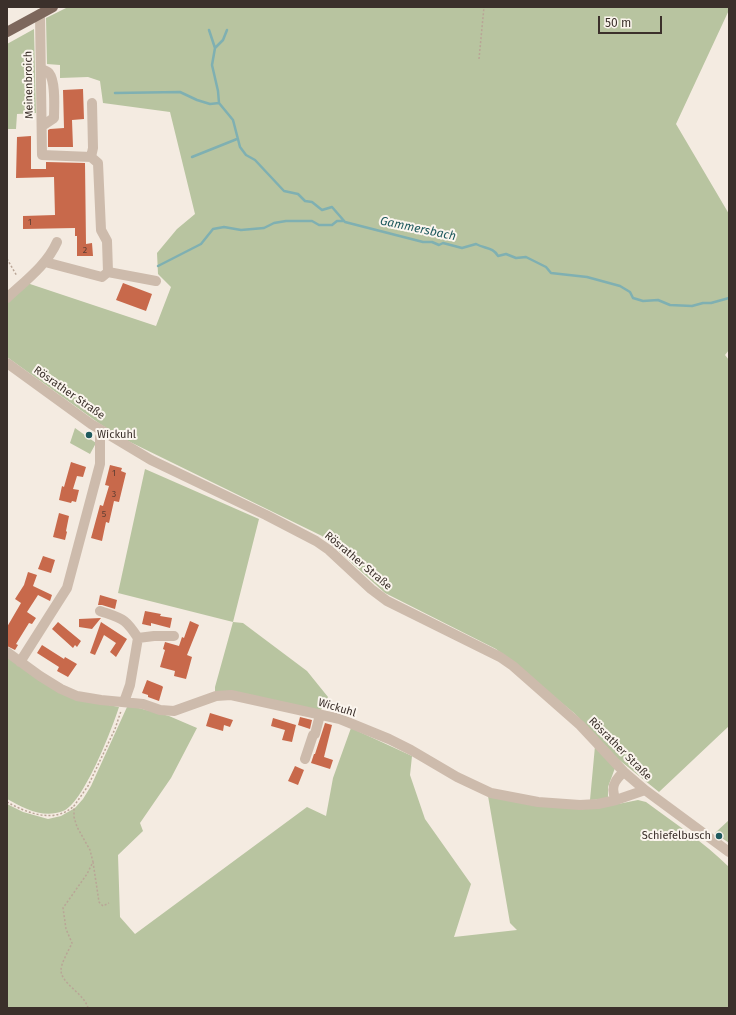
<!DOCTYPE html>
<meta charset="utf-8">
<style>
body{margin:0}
#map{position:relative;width:736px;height:1015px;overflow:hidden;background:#f4ebe1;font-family:"Fira Sans",sans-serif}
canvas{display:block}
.frame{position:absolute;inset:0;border:8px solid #3b302b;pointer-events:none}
.scale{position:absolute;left:598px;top:16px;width:64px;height:18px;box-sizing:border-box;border:2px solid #3b302b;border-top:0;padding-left:5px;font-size:12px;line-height:14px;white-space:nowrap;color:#3b302b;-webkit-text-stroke:3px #fbf5ee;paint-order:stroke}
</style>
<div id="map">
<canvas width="736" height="1015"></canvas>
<div class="frame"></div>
<div class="scale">50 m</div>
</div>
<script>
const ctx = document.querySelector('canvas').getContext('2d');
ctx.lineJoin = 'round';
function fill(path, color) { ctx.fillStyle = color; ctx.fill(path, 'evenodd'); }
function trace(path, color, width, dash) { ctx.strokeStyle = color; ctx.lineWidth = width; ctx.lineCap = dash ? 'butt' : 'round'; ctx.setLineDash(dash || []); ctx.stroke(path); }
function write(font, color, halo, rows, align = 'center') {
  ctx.font = font + ' "Fira Sans",sans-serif'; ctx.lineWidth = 4; ctx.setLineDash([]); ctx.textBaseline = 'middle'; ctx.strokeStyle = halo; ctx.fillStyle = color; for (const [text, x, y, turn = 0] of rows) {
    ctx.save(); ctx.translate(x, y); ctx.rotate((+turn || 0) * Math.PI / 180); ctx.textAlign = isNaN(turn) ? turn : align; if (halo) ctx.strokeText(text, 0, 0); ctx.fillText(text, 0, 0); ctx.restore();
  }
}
fill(new Path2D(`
 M68 7H729V10L676 124 729 214V350L725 355 729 360V726L659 792 618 759 574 713 496 649 385 593 322 536 126 440 100 424 7 357V298L27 283 156 326 171 287 158 274 157 253 177 229 195 214 170 112 103 103 100 81 88 77 60 78V65L47 64 46 18Z
 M34 29 36 113 17 114 16 129H7V141V44Z
 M75 428 96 443 90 454 70 443Z
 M145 469 259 519 233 622 243 623 307 671 328 697 321 710 215 692V687L233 622 118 593Z
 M7 655 77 699 119 707C112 729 83 804 63 811 43 819 24 808 7 799Z
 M131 706 169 716 197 728 171 778 140 823 143 831 118 855 120 917 135 934 307 807 326 816 333 778 351 728 412 756 410 775 425 819 471 884 454 937 517 930 510 923 488 796 618 804 638 800 646 802C674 823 704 842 729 867V1008H7V804L23 812 48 819 61 816 75 808 83 799 91 786 127 707Z
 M595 746 615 768 608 787V799L590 800Z
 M729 820V843L715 833Z`), '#b8c4a0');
trace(new Path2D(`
 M209 30 215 48 212 65 218 91 219 103 233 120 240 147 246 155 255 160 284 191 298 194 305 201 312 202 322 210 332 207 345 222 423 242H432L439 245 443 243 462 248 476 244C485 249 493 247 498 256L506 254 516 258 526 257 546 267 551 273 587 277 620 286 630 292 633 298 643 301 658 300 670 305 692 306 703 303H711L729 298
 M215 48 223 40 227 30
 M115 93 180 92 197 100 210 104 219 103
 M192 157 237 139
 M158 266 201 244 213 229 224 227 241 230 264 228 274 223 286 221H312L319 225H332L337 221H344`), '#7fb0b2', 2.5);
fill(new Path2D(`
 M83 89 84 119 72 120 73 147H48V130L50 129 64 128 63 90Z
 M31 136V169H46V162L85 163 86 244 92 243 93 256H77V236H75V228L23 229V216L55 215 54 177 16 178 17 137Z
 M123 283 152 294 146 311 116 300Z
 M71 462 86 467 83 477 77 476 73 489 79 490 76 502 72 501 71 503 59 500 62 486 64 487Z
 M110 465 122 468 121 471 126 473 119 502 114 501 109 523 106 522 102 541 91 538 100 505 103 506 109 486 105 485Z
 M59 513 69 516 66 531 67 532 65 540 53 537Z
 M43 556 55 560 51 573 38 569Z
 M28 572 37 575 33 586 52 595 50 601 38 595 27 612 36 618 32 624 29 623 16 644 18 645 15 650 7 646V627L21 603 15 599 24 585Z
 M100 595 117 600 115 609 102 605H98Z
 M145 611 161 614 160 616 172 618 170 628 151 623V626L142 624Z
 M101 618 92 629 79 627V619Z
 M190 621 199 625 187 655 192 657 186 679 174 676 175 671 160 667 165 650 163 649 165 642 179 646 182 637 184 638Z
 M58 622 81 641 77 647 75 645 73 648 52 629Z
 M101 622 127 639 116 657 110 652 116 643 104 635 95 655 90 653Z
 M42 645 64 659 65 657 77 664 68 677 57 671 59 667 37 653Z
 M147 680 162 686 163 687 159 701 148 697V695L142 693Z
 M210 713 233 720 230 727 224 725 223 731 206 726Z
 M300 717 312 720 310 729 298 725Z
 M273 718 296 725 292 742 282 740 285 730 271 726Z
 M325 723 332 725 324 757 333 760 330 769 311 763 314 754H315Z
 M295 766 304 770 298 785 288 781Z`), '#c8694b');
trace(new Path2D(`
 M479 59 484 7
 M7 259 17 276
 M7 802C27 813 54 824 74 806
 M93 862 99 902 103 906 109 903
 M88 1008C84 993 61 984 61 970 61 963 69 950 72 943L66 929 63 908 87 874 93 862 90 850 77 827 74 817V806L88 786 115 729 121 711`), '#b9a596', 1.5, [2, 2]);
trace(new Path2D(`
 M40 14 42 155 91 157 98 163 101 230 107 241 108 272 102 277 45 262
 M41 69C44 70 47 71 49 73 56 82 54 107 54 118L42 126
 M91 157 93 148 92 103
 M108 272 156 281
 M7 298C25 281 47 265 57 242
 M7 363 91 424 151 460 266 515 316 541 329 550 371 589 387 601 500 657 513 666 580 725 624 772 645 790 729 852
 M100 611C123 619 125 618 138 638L130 685 124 702
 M138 638 154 636H174
 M7 652 40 676 61 689 77 696 101 700 143 704 160 710 174 711 216 696 231 695 340 719 389 739 411 750 457 777 491 793 538 802 580 805 598 804 616 800 645 790
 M20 662 67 588 100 464V437L103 432
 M305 759 313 735 315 734 320 715
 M616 800C610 788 614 780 624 772`), '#cdbbac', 10);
trace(new Path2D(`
 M7 32 53 7`), '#7d675c', 10);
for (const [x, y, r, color] of [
 [89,435,4,"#1f5a5e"],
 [719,836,4,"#1f5a5e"]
]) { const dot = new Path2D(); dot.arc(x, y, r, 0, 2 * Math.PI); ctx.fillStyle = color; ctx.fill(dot); trace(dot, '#fbf5ee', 1.5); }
write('9px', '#5e3e33', null, [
 ["1",30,222],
 ["2",85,250],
 ["1",114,473],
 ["3",114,494],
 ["5",104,514]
]);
write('11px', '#3b302b', '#fbf5ee', [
 ["Meinenbroich",29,85,-91],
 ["Rösrather Straße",69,393,35],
 ["Rösrather Straße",358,561,40],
 ["Wickuhl",337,708,17],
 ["Rösrather Straße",620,749,45]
]);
write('11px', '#3b302b', '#fbf5ee', [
 ["Wickuhl",97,435],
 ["Schiefelbusch",711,836,"right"]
], 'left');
write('italic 12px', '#1f5a5e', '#fbf5ee', [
 ["Gammersbach",418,229,12]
]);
</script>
